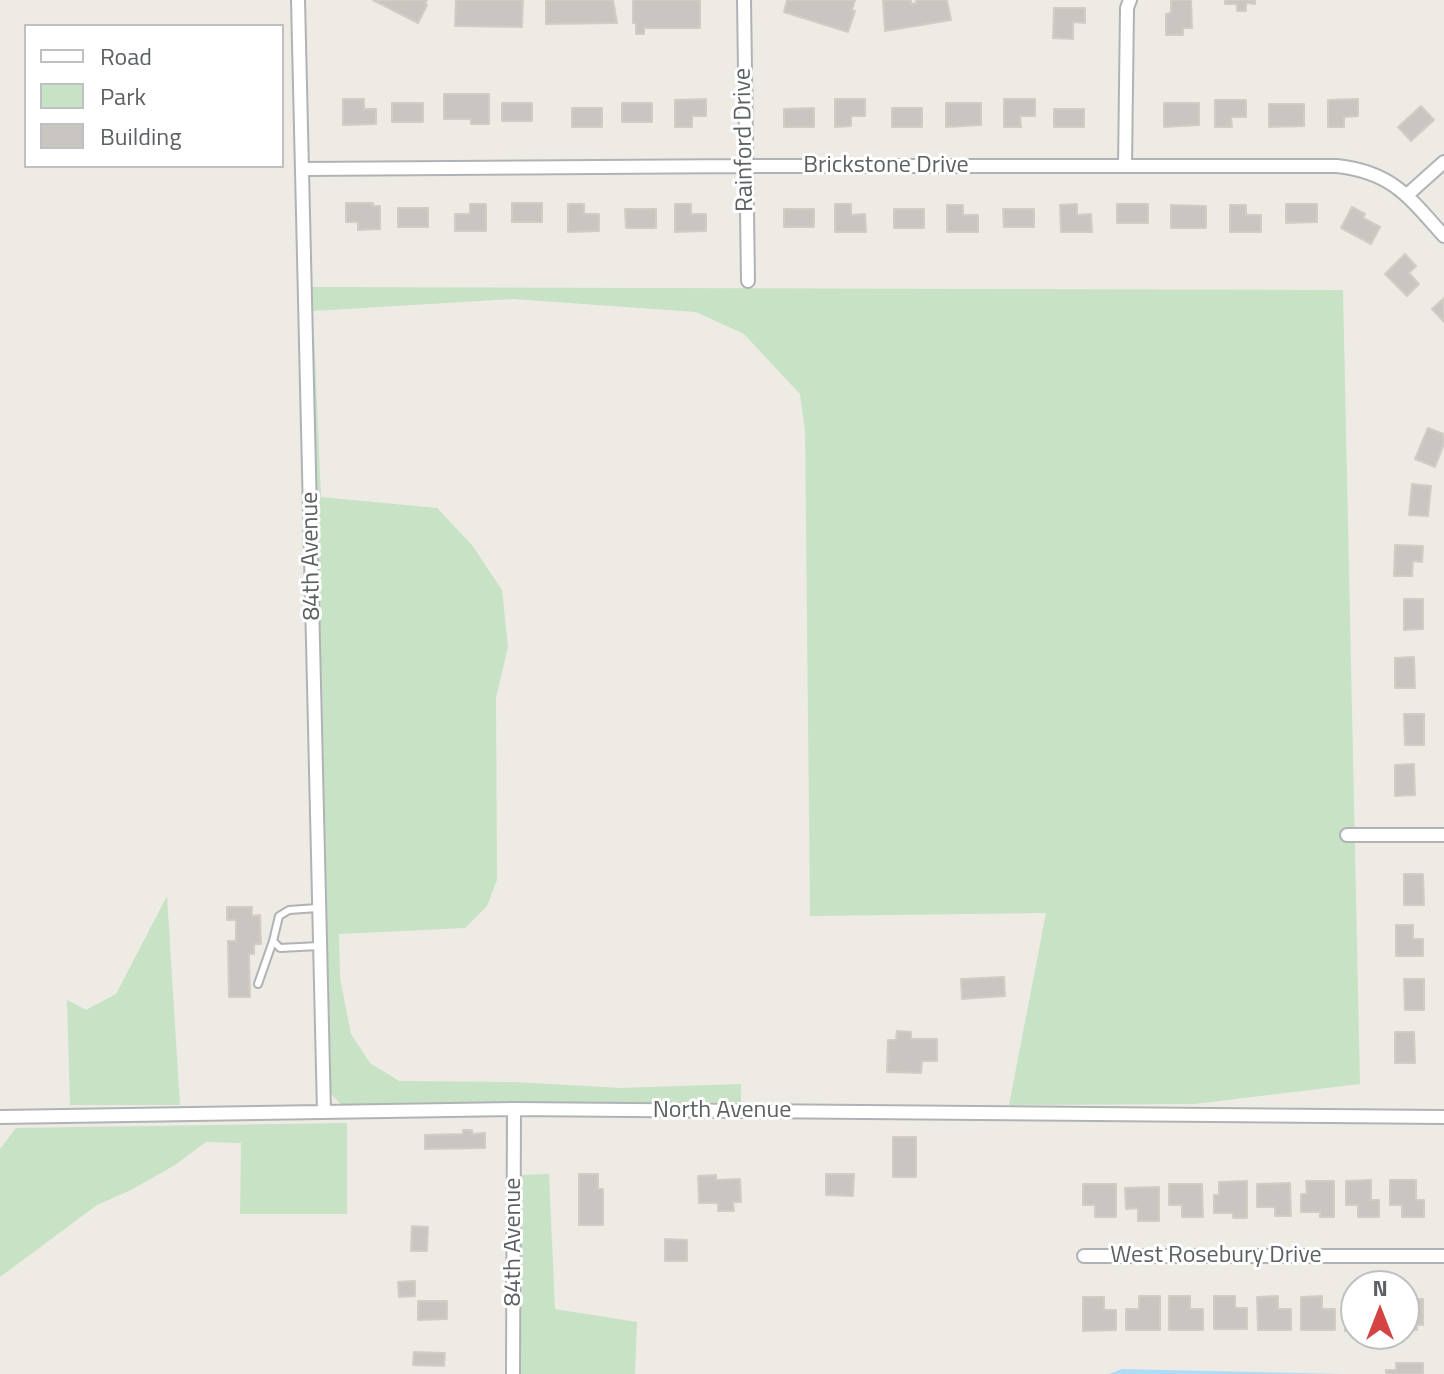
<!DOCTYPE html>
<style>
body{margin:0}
#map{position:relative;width:1444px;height:1374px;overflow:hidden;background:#eeebe5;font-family:"Titillium Web",sans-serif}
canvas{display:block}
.legend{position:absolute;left:24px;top:24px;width:260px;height:144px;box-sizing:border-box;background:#fff;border:2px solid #bec0c1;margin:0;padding:10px 14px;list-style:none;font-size:24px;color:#5d6164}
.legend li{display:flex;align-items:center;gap:16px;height:40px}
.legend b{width:40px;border:2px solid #bec0c1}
.north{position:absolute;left:1340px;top:1270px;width:80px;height:80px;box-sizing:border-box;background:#fff;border:2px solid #bec0c1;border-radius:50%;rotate:0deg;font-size:22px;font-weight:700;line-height:32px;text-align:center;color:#5d6164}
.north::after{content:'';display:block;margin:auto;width:28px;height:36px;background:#d54444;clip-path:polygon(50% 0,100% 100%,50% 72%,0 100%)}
</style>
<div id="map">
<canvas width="1444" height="1374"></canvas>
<ul class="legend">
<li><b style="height:10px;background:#fff"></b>Road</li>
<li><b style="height:22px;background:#c7e2c5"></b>Park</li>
<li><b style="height:22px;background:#c9c6c2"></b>Building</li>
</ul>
<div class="north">N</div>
</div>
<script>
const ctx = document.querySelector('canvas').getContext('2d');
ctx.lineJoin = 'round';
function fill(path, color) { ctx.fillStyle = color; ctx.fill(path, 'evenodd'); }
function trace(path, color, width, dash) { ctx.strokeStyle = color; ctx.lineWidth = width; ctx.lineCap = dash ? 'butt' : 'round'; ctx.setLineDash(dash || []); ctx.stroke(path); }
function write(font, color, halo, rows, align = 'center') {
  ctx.font = font + ' "Titillium Web",sans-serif'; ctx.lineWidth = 6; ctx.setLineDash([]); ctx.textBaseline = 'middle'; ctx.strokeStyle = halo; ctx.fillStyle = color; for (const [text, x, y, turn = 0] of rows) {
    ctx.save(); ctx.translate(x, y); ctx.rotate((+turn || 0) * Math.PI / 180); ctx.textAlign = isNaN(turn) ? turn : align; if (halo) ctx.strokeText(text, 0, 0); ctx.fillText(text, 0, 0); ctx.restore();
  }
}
fill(new Path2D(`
 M312 287 1343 290 1360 1084 1194 1104 1009 1105 1046 913 810 916 805 430 800 394 744 334 696 312 513 299 313 311 321 497 437 508 472 545 502 590 508 647 496 698 497 880 487 906 465 928 339 934 340 978 351 1034 370 1063 399 1081 513 1082 620 1088 741 1084V1102L342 1106 327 1089 313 310Z
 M167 896 180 1105H70L67 1000 86 1010 116 994Z
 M347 1123V1214H240L241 1143 206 1142 175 1165 131 1190 97 1205 0 1277V1149L16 1128Z
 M549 1174 555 1309 637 1322 635 1374H520V1175Z`), '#c7e2c5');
fill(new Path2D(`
 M1122 1369 1342 1374H1109Z`), '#aedbf5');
const building = new Path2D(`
 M373 0H427L425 4 427 5 418 23Z
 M456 0H523L522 27 455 26Z
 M546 0H613L617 23 546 24Z
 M633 0H700V28H644V34H636V23H633Z
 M787 0H855L852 10 855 11 848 32 784 12Z
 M883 0H911V4L917 3 916 0H947L951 20 885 31Z
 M1171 0H1191L1192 28H1183V35H1166V14L1171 13Z
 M1225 0H1255V4L1246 3V11H1237V4H1225Z
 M1054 8H1085V23L1073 22V39L1053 38Z
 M444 94H489V124H471V119H444Z
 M343 99H364V109H376V124L343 125Z
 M706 99V116H692V127H675V100Z
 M835 99H865V116H851V126L835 127Z
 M1004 99H1035V116H1020L1021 127H1004Z
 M1358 99V116L1344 117V127H1328V100Z
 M1215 100H1246V117H1231L1232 127H1215Z
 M392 103H423V122H392Z
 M502 103H532V121H502Z
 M622 103H652V122H622Z
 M946 103H981V125L946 127Z
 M1164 103H1199V125L1164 127Z
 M1269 104H1304V126L1269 127Z
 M1421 106 1434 120 1411 141 1398 127Z
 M572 108H602V127H572Z
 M814 108V127H784V109Z
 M892 108H922V127H892Z
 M1054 109H1084V127H1054Z
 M346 203H373V206H380V229L358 230V222H346Z
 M512 203H542V222H512Z
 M470 204H486V231H455V214H470Z
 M568 204H584V214H599V231L568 232Z
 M675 204H691V214H706V231L675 232Z
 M835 204H851V215L865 214 866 232H835Z
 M1077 204V215L1091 214 1092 232H1061L1060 205Z
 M1117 204H1148V223H1117Z
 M1286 204H1317V222L1286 223Z
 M947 205H963V215H978V232H947Z
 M1171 205 1206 206V228H1171Z
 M1230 205H1246V215H1261V232H1230Z
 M1352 207 1365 214 1363 218 1380 227 1371 244 1341 228Z
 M398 208H428V227H398Z
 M625 209H656V228H626Z
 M784 209H814V227H784Z
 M894 209H924V228H894Z
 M1003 209H1034V227H1004Z
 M1405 254 1416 266 1409 273 1419 284 1407 296 1385 274Z
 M1444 298V322L1432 309Z
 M1428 428 1444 434V444L1435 467 1415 459Z
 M1412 484 1431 486 1428 516 1409 515Z
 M1395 545 1423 546 1422 562 1413 561 1412 576H1394Z
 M1404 599H1423V629L1404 630Z
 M1414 657 1415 688H1395V658Z
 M1404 714H1424V745H1405Z
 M1414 764 1415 795 1395 796V765Z
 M1404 874H1423L1424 905H1404Z
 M227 907H252V916L260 915 261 944H254V954H249L250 997H229L228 941H236V920H227Z
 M1396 925H1413V939H1423V956H1396Z
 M1004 977 1005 996 962 999 961 979Z
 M1404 979H1424V1010H1405Z
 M897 1031 911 1032V1039H937V1061H922L921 1073 887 1072 888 1040H896Z
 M1395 1032H1414L1415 1063H1395Z
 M463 1130H472V1134L485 1133V1148L425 1149V1135L463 1134Z
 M893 1137H916V1177H893Z
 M579 1174H598V1189H603V1225H579Z
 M826 1174H854L853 1196 826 1195Z
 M716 1175V1180L740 1179 741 1202H733L734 1211H718V1203H699L698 1176Z
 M1371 1180V1200H1379V1217H1358V1205H1346V1181Z
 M1390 1180H1416V1200H1424V1217H1402V1205H1390Z
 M1247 1181V1218H1233V1213H1214V1195H1219V1182Z
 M1306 1181H1334V1217H1320V1212H1301V1194H1307Z
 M1290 1183 1291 1216H1275V1207H1257V1184Z
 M1083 1184H1116V1217H1095V1205H1083Z
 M1169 1184H1202L1203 1217H1182V1205H1169Z
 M1159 1187V1221H1138V1208L1126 1209 1125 1188Z
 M412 1226 428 1227 427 1251H411Z
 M665 1239 687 1240V1261H665Z
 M415 1281V1296L399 1297 398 1282Z
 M1345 1295H1356V1331H1345Z
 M1139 1296H1160V1330H1126V1309H1139Z
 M1169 1296H1190V1309H1203V1330H1169Z
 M1214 1296H1235V1308H1247V1329H1214Z
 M1278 1296V1309H1291V1330H1258L1257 1297Z
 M1322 1296V1309H1335V1330H1301V1297Z
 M1083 1297H1104V1310H1116V1330L1083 1331Z
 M1404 1299H1423V1325H1417V1330H1404Z
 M418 1301H447V1319L418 1320Z
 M414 1352 445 1353 444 1366 413 1365Z
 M1396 1363H1423V1374H1386V1370H1396Z`);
fill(building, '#c9c6c2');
trace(building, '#d2cdc4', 2);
const lane = new Path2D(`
 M273 941 280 948 319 946
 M258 984 273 941 279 916 289 910 318 908`);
const street = new Path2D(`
 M298 0 324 1112
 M744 0 748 281
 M1125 166 1127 8 1130 0
 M303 169 745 166H1337C1392 172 1409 197 1444 236
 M1407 195 1444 162
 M1347 835H1444
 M0 1117 514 1109 1444 1117
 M1084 1256H1444
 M513 1374 514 1109`);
trace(lane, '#b0b3b6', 10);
trace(street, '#b0b3b6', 16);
trace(lane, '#fff', 6);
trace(street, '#fff', 12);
write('24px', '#5d6164', '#fff', [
 ["Rainford Drive",745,140,-91],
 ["Brickstone Drive",886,166],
 ["84th Avenue",312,556,-91],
 ["North Avenue",722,1111],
 ["84th Avenue",514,1242,-90],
 ["West Rosebury Drive",1216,1256]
]);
</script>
